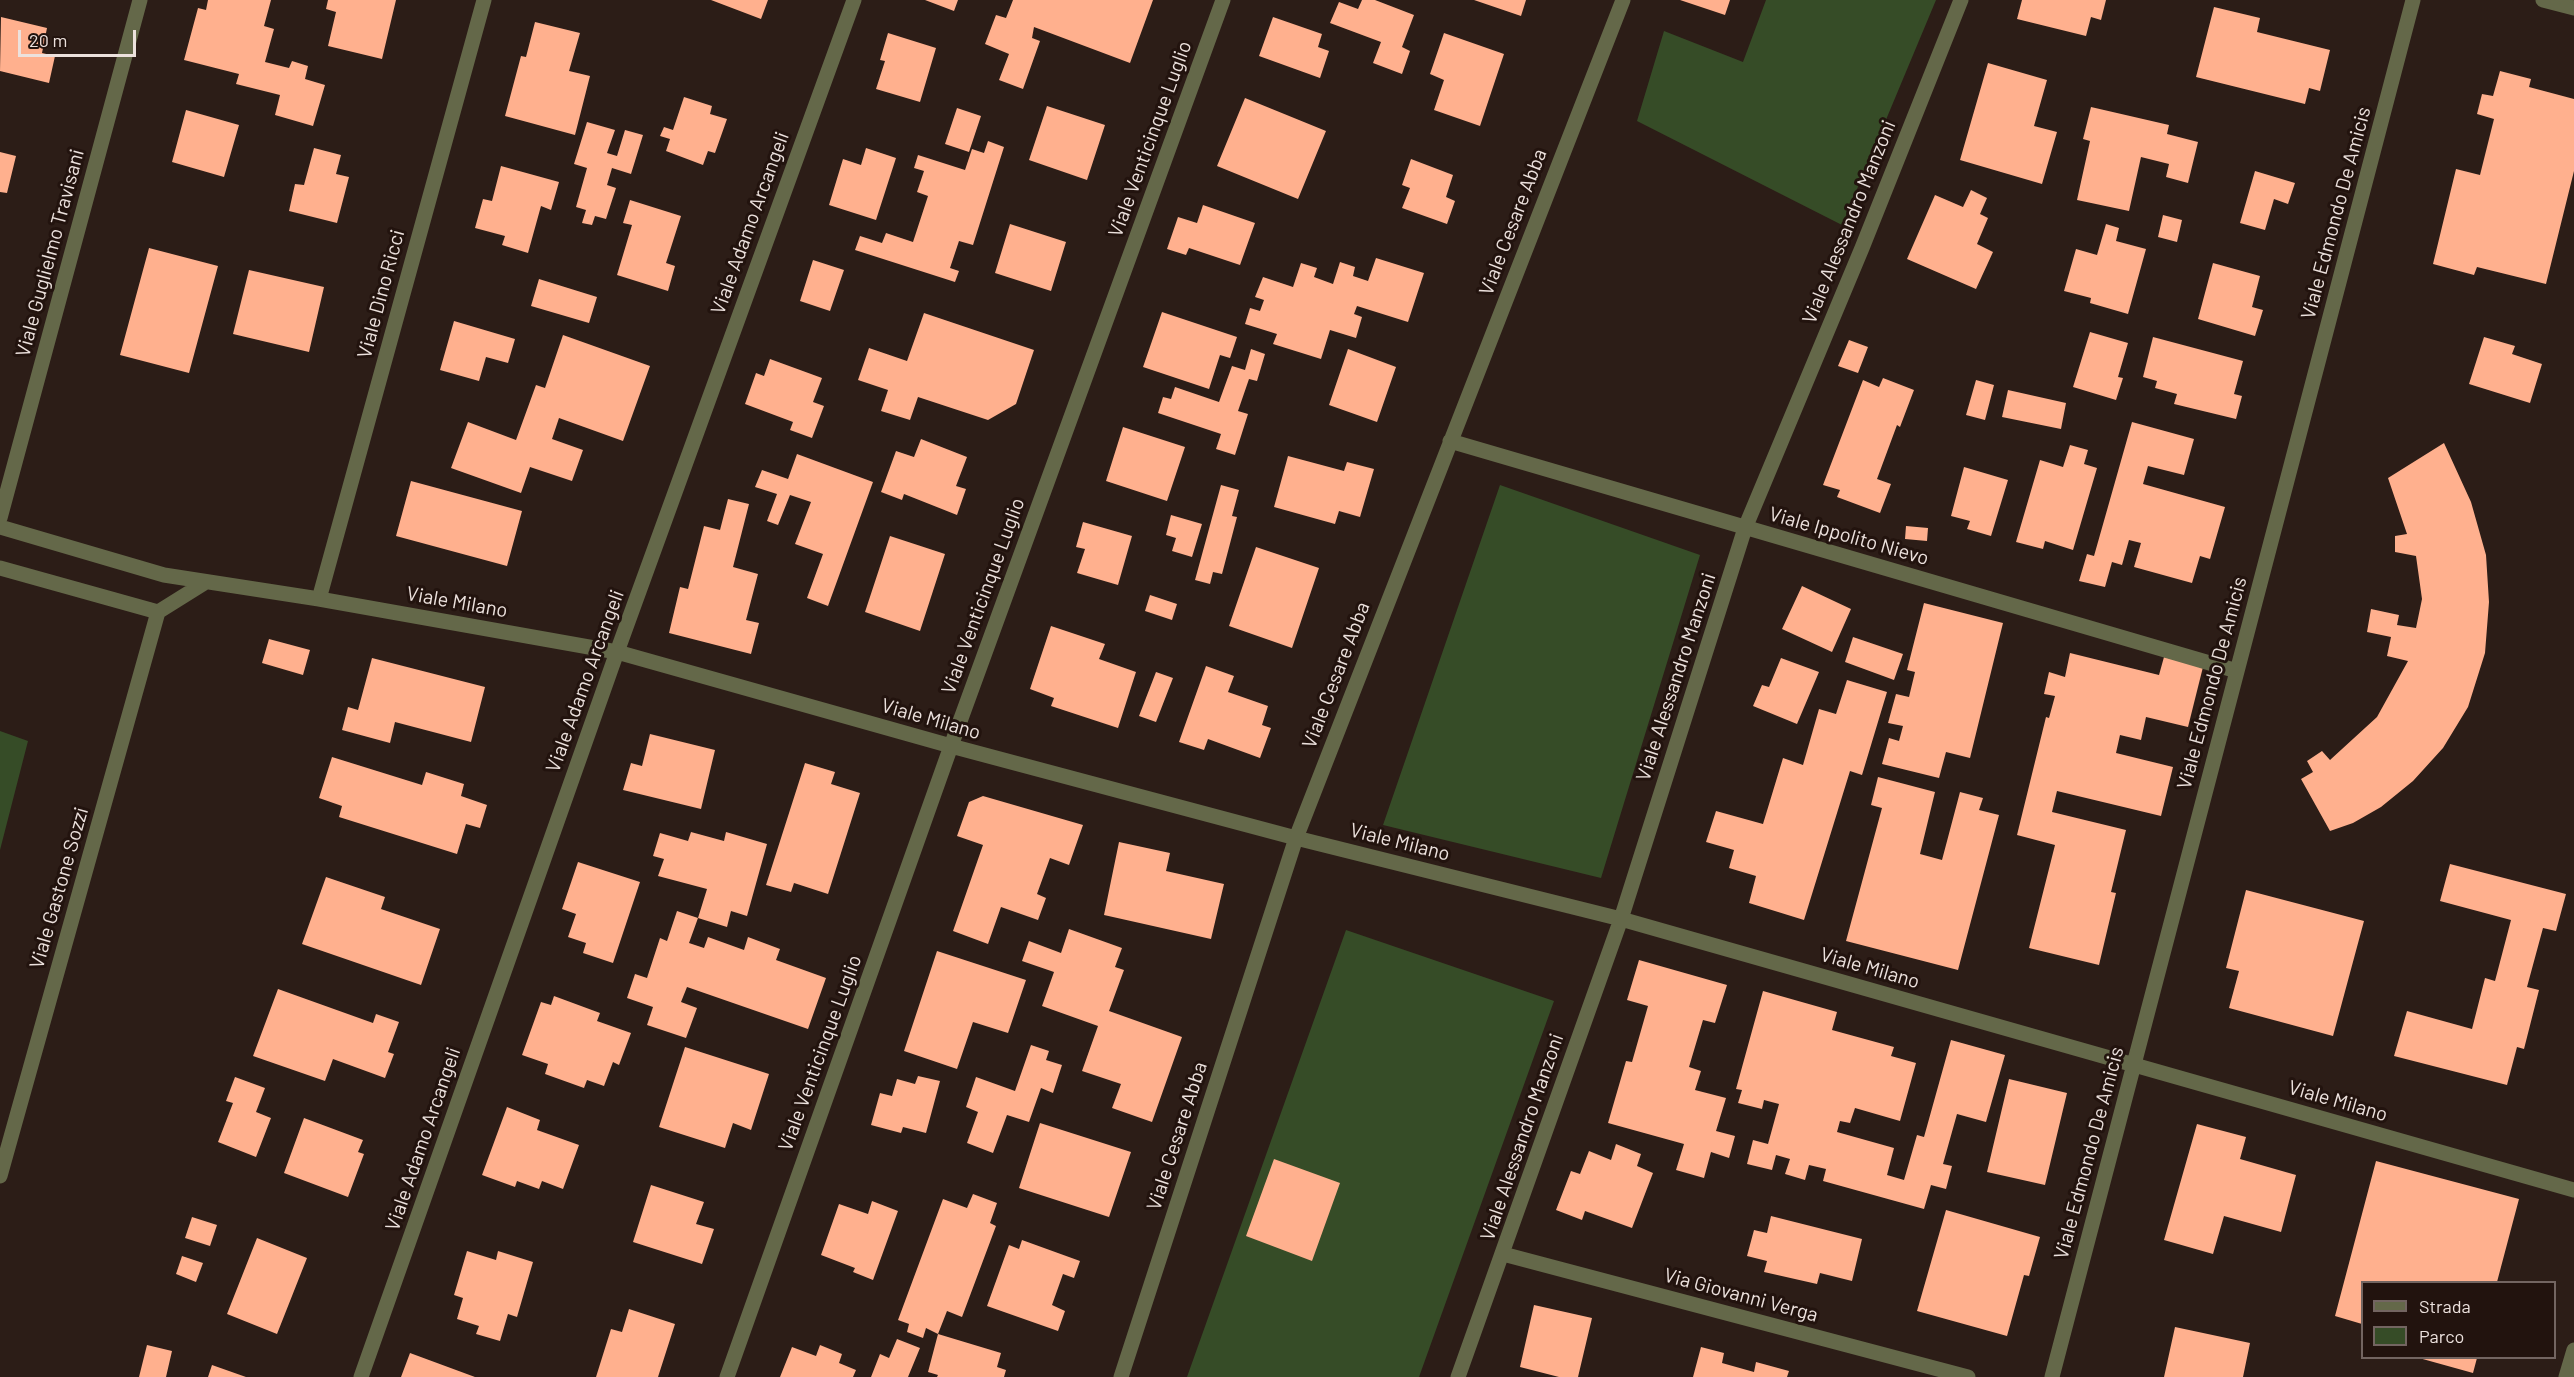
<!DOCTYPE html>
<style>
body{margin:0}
#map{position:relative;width:2574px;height:1377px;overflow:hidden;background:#2c1d17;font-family:Barlow,sans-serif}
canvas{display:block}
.legend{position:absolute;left:2361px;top:1281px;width:195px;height:78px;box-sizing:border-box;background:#22130e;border:2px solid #736561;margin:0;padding:8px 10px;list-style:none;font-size:18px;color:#ece1dd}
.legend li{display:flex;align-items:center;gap:12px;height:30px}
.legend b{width:30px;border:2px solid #736561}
.scale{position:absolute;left:18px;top:30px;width:118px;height:27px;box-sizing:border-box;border:3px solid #ece1dd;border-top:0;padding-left:8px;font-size:18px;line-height:21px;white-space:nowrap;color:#ece1dd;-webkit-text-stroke:4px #22130e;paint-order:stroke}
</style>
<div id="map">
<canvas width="2574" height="1377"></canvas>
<ul class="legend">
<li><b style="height:8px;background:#646849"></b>Strada</li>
<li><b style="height:16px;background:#364c27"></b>Parco</li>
</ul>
<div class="scale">20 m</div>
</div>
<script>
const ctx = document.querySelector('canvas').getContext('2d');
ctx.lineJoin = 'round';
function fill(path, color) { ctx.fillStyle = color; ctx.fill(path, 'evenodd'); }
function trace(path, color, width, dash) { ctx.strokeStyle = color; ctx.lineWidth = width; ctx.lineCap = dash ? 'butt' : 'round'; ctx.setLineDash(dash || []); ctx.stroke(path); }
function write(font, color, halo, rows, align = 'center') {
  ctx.font = font + ' Barlow,sans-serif'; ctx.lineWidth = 6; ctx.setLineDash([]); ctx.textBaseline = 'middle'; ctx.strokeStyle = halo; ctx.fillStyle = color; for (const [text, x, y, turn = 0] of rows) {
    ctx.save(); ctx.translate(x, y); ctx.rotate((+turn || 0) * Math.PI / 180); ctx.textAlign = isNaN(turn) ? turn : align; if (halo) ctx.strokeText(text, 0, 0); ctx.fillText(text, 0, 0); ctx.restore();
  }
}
fill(new Path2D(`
 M1766 0H1936L1842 225 1637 121 1664 31 1743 62Z
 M1500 485 1700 555 1601 878 1383 825Z
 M0 731 28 741 0 850Z
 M1346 930 1554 1001 1419 1377H1187Z`), '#364c27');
fill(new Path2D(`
 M208 0H271L264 26 274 29 265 62 289 68 292 61 308 66 305 79 325 85 313 126 275 115 280 95 236 84 239 74 184 60 198 8 206 10Z
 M328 0H396L382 59 328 46 336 12 326 9Z
 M711 0H768L761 19Z
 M925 0H958L954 11Z
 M1013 0H1153L1130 63 1034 27 1032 38 1040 41 1023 89 999 80 1009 54 985 44 996 15 1006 18Z
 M1362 0H1375L1414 15 1402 47 1410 51 1402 74 1373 63 1381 42 1330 23 1339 2 1358 9Z
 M1474 0H1526L1521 16Z
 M1680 0H1730L1725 15Z
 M2022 0H2106L2101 20 2091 17 2086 36 2017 19Z
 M2214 7 2260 18 2257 32 2330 50 2320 91 2309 88 2305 104 2196 77Z
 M1 17 47 28 42 53 55 56 49 83 0 71Z
 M1273 17 1322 34 1318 47 1329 51 1320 78 1259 56Z
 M535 22 580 33 569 71 590 76 575 135 505 116 521 56 526 57Z
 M888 33 936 48 920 102 876 89 885 61 880 60Z
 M1444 33 1504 54 1480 126 1434 110 1444 80 1430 74Z
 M1988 63 2047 80 2034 126 2057 132 2042 184 1960 160Z
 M2500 71 2531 79 2529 87 2574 99V171L2546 284 2477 267 2474 275 2433 264 2456 169 2480 175 2494 119 2477 114 2482 94 2493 96Z
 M684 97 712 106 710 114 727 119 715 153 708 151 703 165 666 151 670 139 660 136 664 127 673 130Z
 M1245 98 1326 131 1298 199 1217 166Z
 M1047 106 1105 125 1087 180 1029 160Z
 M2091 107 2169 125 2167 134 2198 142 2188 183 2166 177 2169 164 2141 157 2129 211 2077 200 2090 141 2083 139Z
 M957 108 981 116 969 152 945 144Z
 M186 110 239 125 224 177 172 162Z
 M587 122 615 130 607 153 617 156 625 130 643 135 631 174 612 168 607 185 616 188 606 219 595 216 592 225 582 223 586 210 576 207 587 168 574 164Z
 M988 141 1004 147 973 245 959 241 950 268 959 271 955 282 855 250 860 236 882 243 886 233 913 242 928 196 917 192 924 171 914 168 918 155 965 170 972 149 984 153Z
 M314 148 341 155 336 174 349 177 337 223 289 211 295 184 304 185Z
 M866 148 896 158 876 220 829 205 843 159 861 165Z
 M0 152 16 156 7 193 0 192Z
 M1411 159 1453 175 1446 197 1455 201 1447 224 1402 208 1410 188 1402 185Z
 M501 166 559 182 551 210 541 206 528 253 502 245 505 236 475 228 483 199 492 201Z
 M2255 171 2295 183 2288 204 2274 199 2265 230 2240 223Z
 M1971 190 1987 198 1980 214 1988 218 1977 244 1993 252 1976 289 1907 259 1935 195 1963 207Z
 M630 200 681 216 666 263 675 266 668 291 617 275 632 225 623 223Z
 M1203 205 1255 223 1240 265 1189 248 1186 255 1167 249 1178 217 1197 223Z
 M2163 215 2182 220 2177 242 2158 237Z
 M1010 224 1066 242 1051 291 995 273Z
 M2106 224 2119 228 2116 241 2146 249 2128 314 2090 303 2091 298 2064 291 2076 249 2097 255Z
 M149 248 218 266 189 373 120 355Z
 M1376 258 1424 273 1408 322 1357 306 1354 314 1362 317 1356 338 1330 330 1321 359 1273 344 1277 334 1245 324 1250 308 1260 311 1264 300 1255 297 1263 277 1293 287 1301 263 1317 268 1314 277 1333 284 1340 262 1355 267 1353 276 1368 281Z
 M813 260 844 270 830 311 800 301Z
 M2213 263 2260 276 2252 307 2263 310 2255 336 2198 319Z
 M249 270 324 287 309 352 233 334Z
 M539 279 597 297 589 323 531 306Z
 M1162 312 1237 337 1230 358 1220 355 1209 389 1143 367Z
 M924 313 1034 350 1016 404 988 420 918 397 910 420 881 411 888 390 858 380 869 348 907 361Z
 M454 321 515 339 508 363 486 357 479 381 440 370Z
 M2090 332 2128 343 2118 377 2123 378 2116 400 2073 387Z
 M563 335 650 366 623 441 559 418 552 439 583 450 572 481 530 467 521 493 451 468 468 422 516 440 536 385 545 388Z
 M2153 337 2243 361 2234 394 2242 396 2236 419 2174 404 2177 394 2155 388 2157 381 2143 377Z
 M2484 337 2515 346 2512 354 2542 364 2530 403 2469 384Z
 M1849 340 1868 347 1858 373 1838 366Z
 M1251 349 1265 354 1257 381 1249 379 1238 411 1248 414 1235 455 1216 449 1221 434 1158 413 1163 397 1171 399 1175 387 1219 402 1232 366 1245 370Z
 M1348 349 1396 367 1377 422 1329 405Z
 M770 359 822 378 813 402 824 406 812 438 790 430 793 422 745 404 756 373 764 376Z
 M1883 378 1914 390 1900 427 1897 425 1877 479 1891 484 1880 513 1837 497 1840 490 1823 485 1863 380 1879 387Z
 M1976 380 1994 385 1985 420 1966 415Z
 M2008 390 2066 403 2061 429 2002 417Z
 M2132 422 2194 439 2184 475 2148 466 2143 484 2225 507 2210 559 2200 556 2192 583 2134 567 2141 543 2129 540 2122 565 2112 562 2105 587 2079 581 2087 554 2094 556Z
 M1123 427 1185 447 1167 501 1106 481Z
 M921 439 967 457 956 486 966 489 957 515 904 494 902 500 881 492 896 451 914 457Z
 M2444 443 2471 502 2486 555 2489 602 2485 653 2468 707 2443 748 2413 781 2381 807 2353 823 2330 831 2301 779 2313 772 2307 761 2322 751 2330 760 2377 717 2408 661 2387 656 2391 637 2367 632 2371 609 2399 615 2397 625 2416 628 2422 599 2416 556 2395 552V536L2407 534 2388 478Z
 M2070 445 2088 450 2084 464 2097 468 2073 550 2045 541 2043 549 2016 542 2040 460 2063 467Z
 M797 454 873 482 828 606 807 598 823 554 795 544 811 502 790 495 778 525 767 521 777 494 755 487 762 470 788 479Z
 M1288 456 1344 471 1347 462 1374 469 1360 517 1339 511 1335 524 1274 507Z
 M1964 467 2008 480 1991 536 1967 529 1970 521 1951 516Z
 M411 481 522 511 507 566 396 536Z
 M1221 485 1239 490 1232 516 1237 517 1222 574 1213 572 1210 584 1195 580Z
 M728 499 749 504 733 567 758 574 746 620 759 623 751 654 669 633 680 587 688 589 704 526 720 530Z
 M1171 515 1202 524 1192 557 1172 551 1176 538 1166 535Z
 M1083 522 1132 536 1118 585 1077 573 1085 549 1076 547Z
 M1906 526 1928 528 1927 541 1905 539Z
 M890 536 945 554 920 631 865 612Z
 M1256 547 1319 568 1292 648 1229 626Z
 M1802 586 1851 609 1832 652 1782 629Z
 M1150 595 1177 604 1172 620 1145 611Z
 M1924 603 2003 623 1970 758 1946 752 1939 778 1882 764 1889 738 1899 741 1903 726 1888 723 1896 694 1909 697 1915 672 1907 670Z
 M1051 626 1105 644 1099 659 1136 672 1118 728 1051 706 1054 698 1030 689Z
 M1853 637 1903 654 1894 680 1845 662Z
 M269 639 310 650 303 675 262 663Z
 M2070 653 2159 675 2164 657 2203 667 2188 727 2146 717 2141 740 2120 735 2116 753 2173 767 2161 816 2057 791 2052 812 2126 830 2111 892 2116 893 2099 965 2029 948 2055 845 2017 835 2046 717 2049 718 2055 696 2044 694 2049 672 2065 677Z
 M372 658 485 687 471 742 395 722 390 743 342 730 348 707 358 710Z
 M1781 658 1819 672 1797 724 1753 706 1762 685 1769 687Z
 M1206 666 1234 676 1228 692 1268 706 1262 725 1271 728 1260 758 1208 739 1204 750 1179 742Z
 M1156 672 1173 678 1156 722 1139 716Z
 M1847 680 1887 692 1862 775 1850 771 1804 920 1749 903 1756 876 1729 868 1734 850 1706 842 1716 811 1763 824 1783 758 1803 765 1819 709 1836 714Z
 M650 734 715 750 701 809 623 790 631 763 642 766Z
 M332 757 422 785 426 772 464 784 461 796 487 805 480 828 466 824 457 854 339 817 342 806 319 798Z
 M805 763 835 772 831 784 860 793 828 894 794 883 791 892 766 885Z
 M1878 777 1935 792 1920 854 1942 860 1960 792 1983 798 1979 810 1999 815 1958 970 1846 941 1882 808 1871 805Z
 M983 796 1083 825 1069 865 1050 858 1037 894 1046 898 1038 920 1001 907 988 944 953 931 983 845 957 836 969 802Z
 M691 832 724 841 726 832 767 844 747 916 731 911 727 927 698 918 707 889 658 876 664 859 653 856 660 833 688 841Z
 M1119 842 1170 853 1166 871 1224 884 1211 939 1104 915Z
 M578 862 640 882 613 963 583 953 586 943 568 937 576 914 562 909Z
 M2450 864 2566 894 2556 931 2543 928 2527 987 2539 990 2524 1049 2517 1047 2507 1085 2394 1056 2407 1011 2472 1029 2485 978 2495 981 2511 920 2440 901Z
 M326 877 385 897 381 909 440 929 421 985 302 944Z
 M2246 890 2364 921 2333 1036 2229 1008 2239 971 2226 968Z
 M677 911 698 918 689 943 704 948 708 937 744 950 748 937 780 949 776 960 826 978 808 1029 687 987 681 1002 697 1008 686 1038 647 1025 653 1007 627 998 635 974 647 978 660 938 667 941Z
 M1069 929 1122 948 1115 967 1124 970 1109 1011 1182 1037 1152 1122 1112 1108 1121 1084 1082 1071 1098 1026 1042 1006 1054 972 1022 961 1029 941 1061 953Z
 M937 951 1026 980 1008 1033 973 1022 957 1069 904 1051Z
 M1639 960 1727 985 1715 1023 1703 1020 1689 1067 1701 1071 1695 1090 1726 1098 1716 1131 1735 1136 1729 1158 1711 1152 1704 1178 1676 1170 1684 1144 1608 1123 1626 1061 1632 1062 1648 1006 1627 1000Z
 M278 989 373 1023 376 1014 399 1022 388 1052 394 1054 385 1078 333 1059 325 1081 253 1056Z
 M1763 991 1837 1012 1832 1030 1894 1047 1891 1056 1916 1063 1900 1121 1855 1108 1850 1123 1840 1121 1837 1132 1894 1148 1887 1175 1904 1180 1917 1135 1924 1137 1951 1040 2005 1055 1986 1122 1957 1114 1943 1164 1952 1166 1946 1189 1931 1185 1924 1209 1823 1181 1826 1169 1809 1165 1805 1180 1785 1174 1790 1159 1776 1155 1772 1170 1747 1164 1753 1140 1768 1144 1779 1104 1764 1100 1762 1109 1738 1103 1742 1090 1736 1089Z
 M554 996 600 1013 597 1021 631 1033 619 1065 613 1062 604 1086 587 1080 584 1088 545 1074 548 1064 522 1055 541 1002 551 1005Z
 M1031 1045 1049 1051 1046 1060 1062 1065 1053 1093 1041 1088 1029 1122 1007 1115 993 1153 967 1143 978 1112 966 1107 976 1077 1015 1091Z
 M685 1047 769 1074 751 1130 733 1123 725 1148 659 1127Z
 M918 1076 940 1081 926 1133 903 1127 901 1133 871 1125 880 1093 892 1096 897 1079 915 1084Z
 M235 1077 265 1088 256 1112 271 1118 256 1157 218 1142 233 1103 226 1101Z
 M2009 1079 2067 1093 2045 1185 1987 1172Z
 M507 1107 540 1120 537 1130 579 1145 563 1189 542 1181 539 1189 517 1181 515 1187 482 1175Z
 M304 1118 363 1140 358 1152 364 1154 348 1197 284 1173Z
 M1040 1123 1131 1152 1109 1217 1019 1188Z
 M2197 1124 2246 1137 2240 1159 2296 1175 2281 1232 2224 1216 2213 1254 2164 1240Z
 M1616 1144 1641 1154 1637 1166 1653 1173 1632 1228 1585 1211 1582 1220 1556 1210 1571 1171 1580 1174 1589 1151 1611 1160Z
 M1274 1159 1340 1183 1312 1261 1246 1236Z
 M2376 1161 2519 1199 2497 1282H2362V1324L2335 1316Z
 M651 1185 704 1202 696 1224 714 1229 702 1264 633 1242Z
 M973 1194 997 1203 990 1223 996 1226 962 1317 947 1311 938 1334 926 1328 923 1338 907 1332 909 1324 898 1320 943 1199 967 1208Z
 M872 1201 898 1211 873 1280 853 1272 855 1268 821 1255 839 1204 868 1214Z
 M1946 1210 2040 1237 2029 1276 2024 1275 2007 1336 1917 1311Z
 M1771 1216 1862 1239 1852 1281 1820 1273 1817 1284 1764 1272 1767 1261 1747 1256 1754 1230 1767 1233Z
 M192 1217 217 1225 210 1246 185 1238Z
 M257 1238 307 1258 277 1334 227 1314Z
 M1022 1240 1080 1261 1074 1278 1063 1274 1052 1305 1065 1311 1058 1331 987 1306 1009 1245 1019 1249Z
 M467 1251 496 1260 498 1251 533 1262 517 1317 508 1314 500 1341 476 1334 479 1326 457 1319 463 1298 454 1295Z
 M182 1256 203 1263 196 1282 176 1274Z
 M1534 1305 1592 1318 1578 1377H1559L1520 1367Z
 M629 1309 675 1324 658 1377H596L611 1329 622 1332Z
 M2175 1327 2250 1343 2243 1377H2164Z
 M938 1334 1001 1353 997 1367 1006 1370 1004 1377H937L938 1375 928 1372Z
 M897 1339 920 1348 908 1377H871L880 1354 889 1358Z
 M147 1345 172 1351 166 1377H139Z
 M820 1345 842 1354 839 1363 856 1370 853 1377H780L792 1347 816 1356Z
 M1701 1347 1724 1353 1722 1363 1754 1372 1756 1362 1789 1371 1787 1377H1693Z
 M410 1353 475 1377H401Z
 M2419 1358H2477L2473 1373Z
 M212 1365 246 1377H208Z`), '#ffb08e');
trace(new Path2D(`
 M1450 441 2237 671
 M0 518 140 0
 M0 527 164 575 319 599 617 652 951 746 1296 838 1621 919 2574 1190
 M0 568 158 612 206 582
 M319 599 484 0
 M0 1176 158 612
 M1503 1254 1968 1377
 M361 1377 617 652 854 0
 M727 1377 951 746 1223 0
 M1121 1377 1296 838 1623 0
 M1458 1377 1621 919 1745 528 1862 248 1961 0
 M2052 1377 2413 0
 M2566 1377 2574 1350`), '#646849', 15);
trace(new Path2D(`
 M2543 0 2574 8`), '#646849', 15);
write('20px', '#ece1dd', '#22130e', [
 ["Viale Venticinque Luglio",1150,139,-70],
 ["Viale Edmondo De Amicis",2336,213,-75],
 ["Viale Cesare Abba",1513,222,-69],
 ["Viale Alessandro Manzoni",1849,222,-68],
 ["Viale Adamo Arcangeli",750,223,-70],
 ["Viale Guglielmo Travisani",50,253,-75],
 ["Viale Dino Ricci",381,294,-75],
 ["Viale Ippolito Nievo",1849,536,16],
 ["Viale Venticinque Luglio",983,596,-70],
 ["Viale Milano",457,602,10],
 ["Viale Cesare Abba",1336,675,-69],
 ["Viale Alessandro Manzoni",1676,677,-72],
 ["Viale Adamo Arcangeli",585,681,-70],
 ["Viale Edmondo De Amicis",2212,683,-75],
 ["Viale Milano",931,719,16],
 ["Viale Milano",1400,842,14],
 ["Viale Gastone Sozzi",59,888,-74],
 ["Viale Milano",1870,968,16],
 ["Viale Venticinque Luglio",820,1053,-70],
 ["Viale Milano",2338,1101,16],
 ["Viale Cesare Abba",1177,1136,-72],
 ["Viale Alessandro Manzoni",1522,1137,-71],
 ["Viale Adamo Arcangeli",423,1139,-71],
 ["Viale Edmondo De Amicis",2089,1153,-75],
 ["Via Giovanni Verga",1741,1295,15]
]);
</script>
